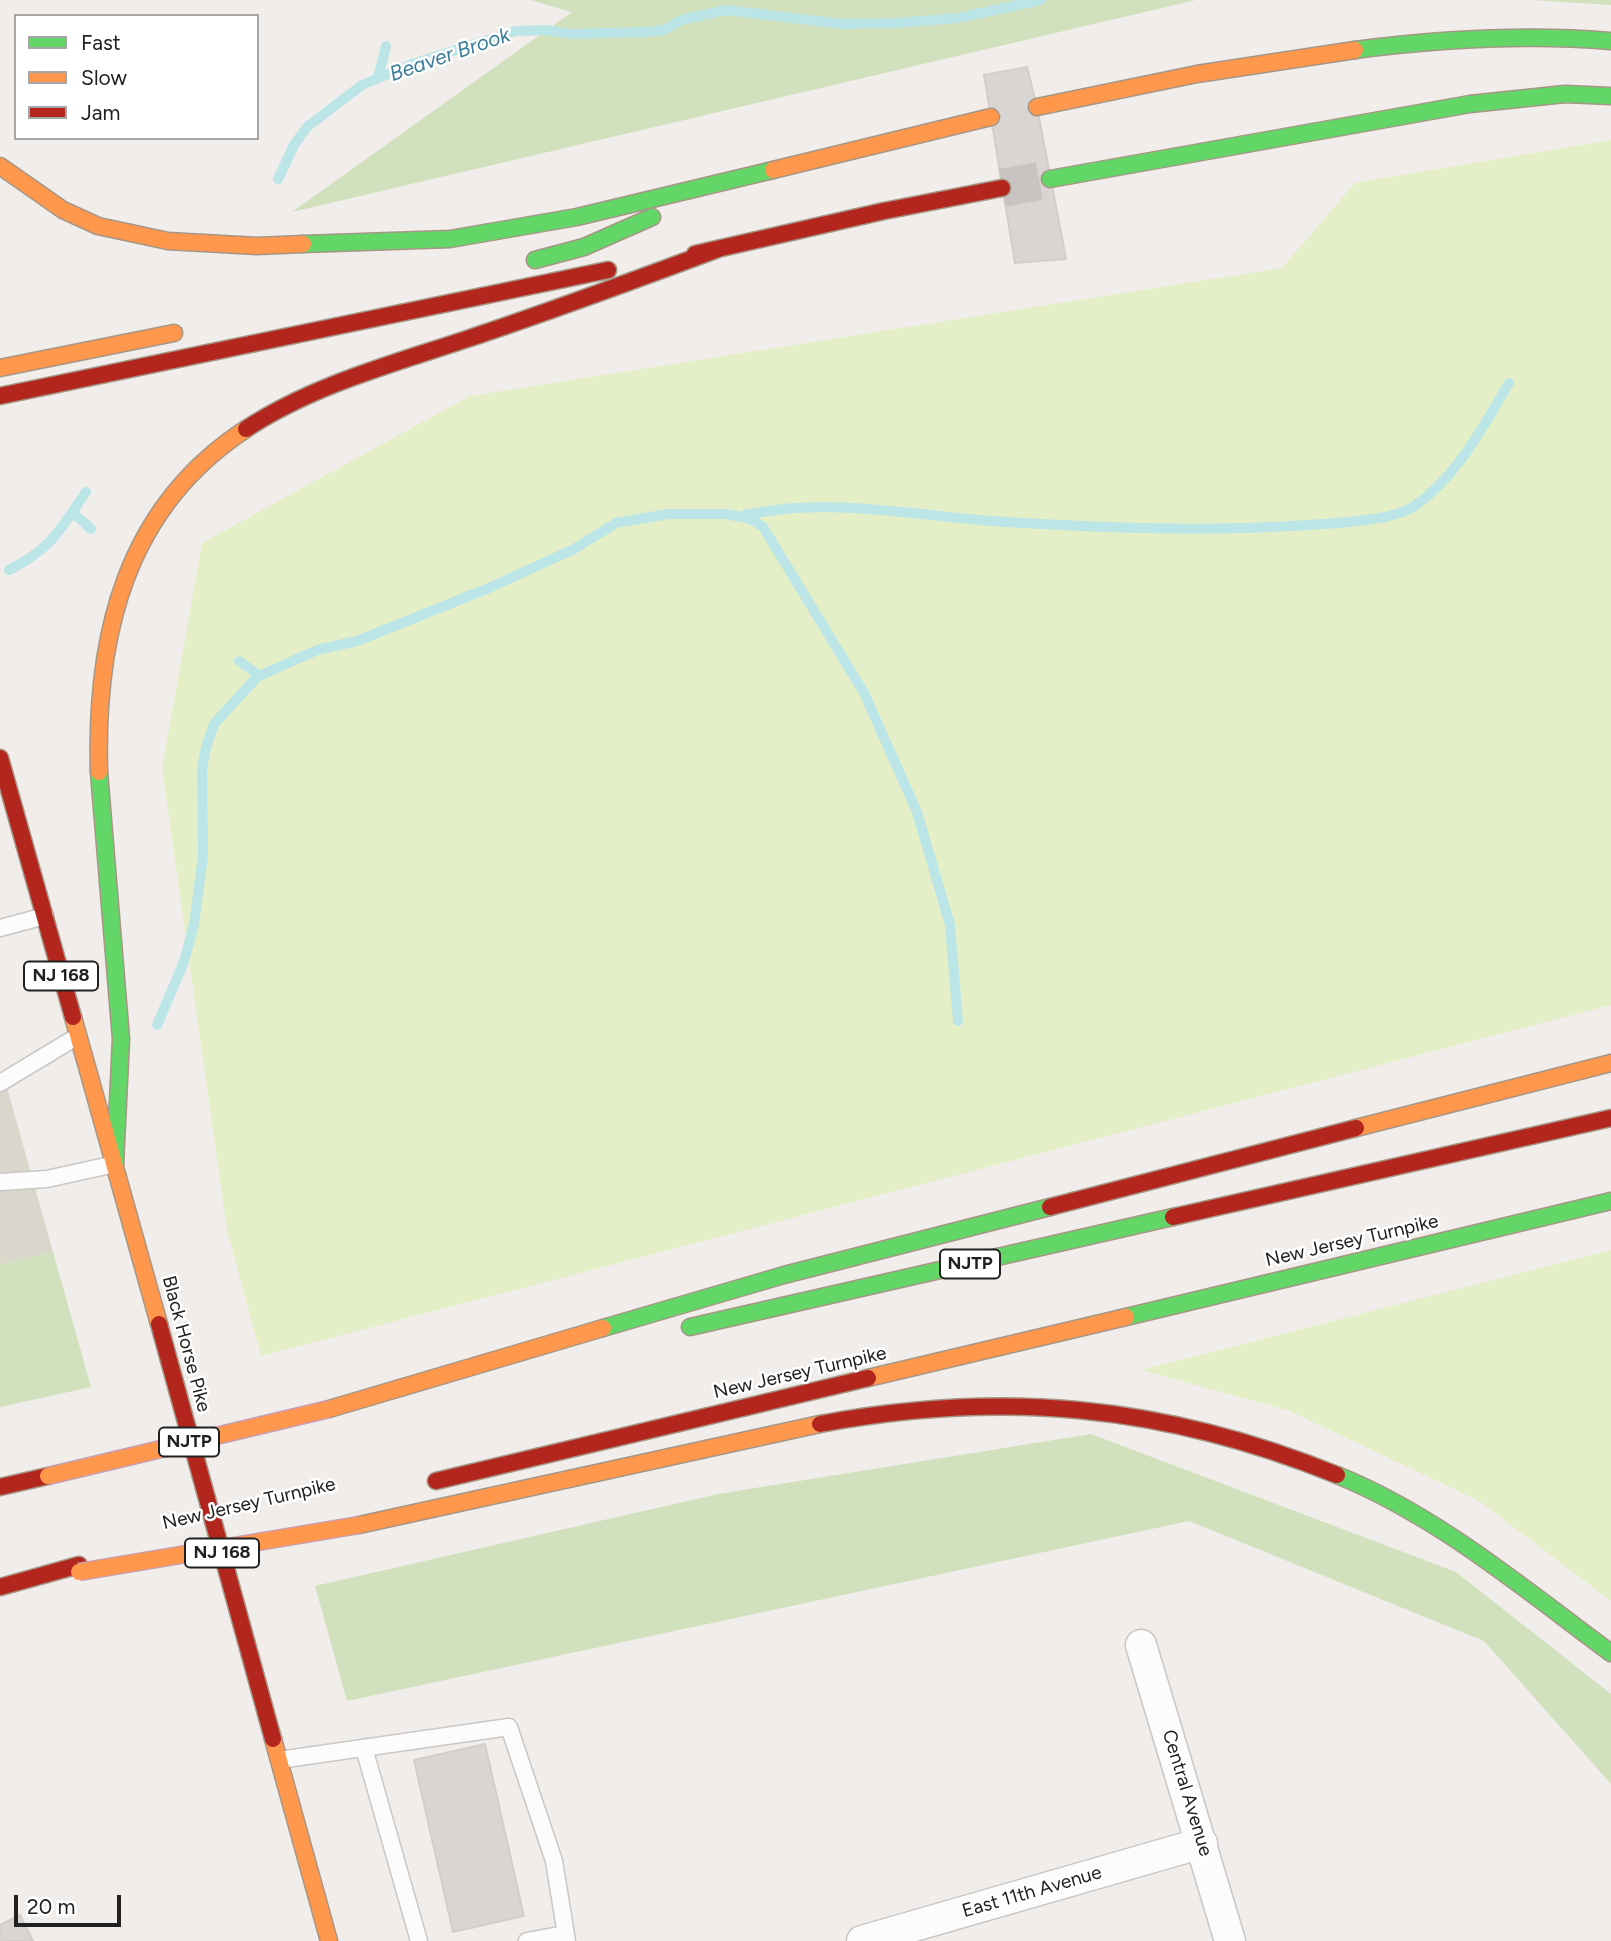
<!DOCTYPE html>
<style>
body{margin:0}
#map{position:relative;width:1611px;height:1941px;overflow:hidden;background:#f0edea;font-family:Figtree,sans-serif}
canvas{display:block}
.legend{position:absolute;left:14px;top:14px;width:245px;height:126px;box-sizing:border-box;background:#fff;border:2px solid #a6a6a6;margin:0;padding:9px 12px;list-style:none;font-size:21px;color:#212121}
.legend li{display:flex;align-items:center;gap:14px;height:35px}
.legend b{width:35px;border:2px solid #a6a6a6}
.scale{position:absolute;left:14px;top:1895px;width:107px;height:32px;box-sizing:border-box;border:4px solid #212121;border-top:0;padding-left:9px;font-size:21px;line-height:24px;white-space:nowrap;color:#212121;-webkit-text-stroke:5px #fff;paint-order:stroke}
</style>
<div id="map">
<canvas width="1611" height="1941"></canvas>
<ul class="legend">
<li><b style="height:9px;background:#63d668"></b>Fast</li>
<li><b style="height:9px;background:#ff974d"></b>Slow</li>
<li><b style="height:9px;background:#b3261e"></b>Jam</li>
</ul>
<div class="scale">20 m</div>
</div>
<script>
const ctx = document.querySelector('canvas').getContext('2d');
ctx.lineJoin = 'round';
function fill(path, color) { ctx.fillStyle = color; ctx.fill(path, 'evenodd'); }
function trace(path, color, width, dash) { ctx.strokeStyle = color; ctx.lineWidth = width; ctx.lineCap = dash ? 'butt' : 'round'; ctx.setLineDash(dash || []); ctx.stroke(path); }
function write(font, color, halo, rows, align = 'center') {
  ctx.font = font + ' Figtree,sans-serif'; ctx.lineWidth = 5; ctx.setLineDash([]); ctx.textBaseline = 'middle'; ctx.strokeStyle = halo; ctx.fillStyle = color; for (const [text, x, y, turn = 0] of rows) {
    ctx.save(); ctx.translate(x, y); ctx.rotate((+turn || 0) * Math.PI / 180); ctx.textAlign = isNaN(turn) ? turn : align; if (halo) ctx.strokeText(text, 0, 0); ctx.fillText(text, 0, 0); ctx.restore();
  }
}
fill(new Path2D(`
 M6 1084 53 1252 0 1264V1086Z`), '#dad6cb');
fill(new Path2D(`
 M1611 140V1005L261 1356 227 1230 162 768 202 543 470 396 1282 268 1355 183Z
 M1611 1250V1601L1479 1501 1290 1411 1141 1370Z`), '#e4efc7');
fill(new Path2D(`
 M530 0H1196L292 212 572 12Z
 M1530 0H1611V5Z
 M53 1252 91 1387 0 1407V1264Z
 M1091 1434 1456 1572 1611 1694V1784L1484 1641 1189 1521 347 1701 315 1586 718 1494Z`), '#d1e0bd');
trace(new Path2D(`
 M378 78 386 46
 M278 179 294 145 307 127 362 85 412 64 516 31 546 30 570 34 647 32 664 30 681 20 726 10 842 24 896 23 958 18 1041 0
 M72 512 91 529
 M744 515C761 512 779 509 796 508 861 504 927 516 992 521 1098 528 1203 532 1309 525 1336 523 1391 521 1413 507 1457 478 1483 426 1509 383
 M9 570C52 548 60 530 86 492
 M239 661 260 676
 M157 1025 184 962 194 924 203 856 202 768 206 747 214 724 257 677 317 650 357 641 491 587 574 549 616 523 668 514H726L751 519 763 527 864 693 917 812 950 925 958 1021`), '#bbe5e6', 10);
const building = new Path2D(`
 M1027 67 1037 107 1066 259 1015 263 984 75Z
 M485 1744 524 1916 453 1932 414 1760Z
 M20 1915 33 1941H0V1925Z`);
fill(building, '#d8d5d3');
trace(building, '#d3cecb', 2);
trace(new Path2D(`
 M1002 188 1050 179`), '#c7c4c2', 38, [38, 19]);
const lane = new Path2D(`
 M0 928 45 916
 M0 1083 78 1036
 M0 1182 47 1179 115 1164
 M364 1748 419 1941
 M279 1760 509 1727 554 1861 567 1941
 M527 1941 565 1934`);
const street = new Path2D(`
 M1141 1645 1230 1941
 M862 1941 1202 1843`);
const fast = new Path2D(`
 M1355 50C1440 39 1526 34 1611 41
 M1050 179 1470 104 1565 94 1611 96
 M303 244 450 239 577 217 773 170
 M535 260 584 247 652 217
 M99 772 121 1039 115 1164
 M1126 1317 1611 1201
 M690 1327 1173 1217
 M603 1328 784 1275 1050 1207
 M1337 1475C1438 1516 1524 1589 1611 1653`);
const slow = new Path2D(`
 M1037 107 1197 74 1355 50
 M0 166 63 210 98 226 168 241 257 246 303 244
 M773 170 991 117
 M0 368 174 333
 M99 772C95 636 125 508 246 429
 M73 1017 159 1324
 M1356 1128 1611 1063
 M868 1378 1126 1317
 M329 1409 603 1328
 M359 1525 820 1424
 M273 1739 329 1941`);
const jam = new Path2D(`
 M695 254 884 211 1002 188
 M0 396 608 270
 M246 429C313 385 392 364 467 339 551 311 635 280 718 249
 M0 758 73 1017
 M1050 1207 1356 1128
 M1173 1217 1611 1118
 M159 1324 273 1739
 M820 1424C1003 1390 1164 1405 1337 1475
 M436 1481 868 1378
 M0 1487 48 1476
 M0 1587 79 1565`);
trace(lane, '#c8c7c6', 19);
trace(street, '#c8c7c6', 33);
trace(fast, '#a79686', 19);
trace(slow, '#a79686', 19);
trace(jam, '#a79686', 19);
trace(lane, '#fdfcfc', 16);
trace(street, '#fdfcfc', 30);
trace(fast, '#63d668', 16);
trace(slow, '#ff974d', 16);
trace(jam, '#b3261e', 16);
const slowBridge = new Path2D(`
 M48 1476 329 1409
 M79 1572 359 1525`);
trace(slowBridge, '#c89eb3', 19, []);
trace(slowBridge, '#ff974d', 16);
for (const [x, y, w] of [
 [61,976,74],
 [970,1264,60],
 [189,1442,60],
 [222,1553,74]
]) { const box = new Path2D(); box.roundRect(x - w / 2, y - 14.5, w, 29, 5); ctx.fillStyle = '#fff'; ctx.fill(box); trace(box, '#212121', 2); }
write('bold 18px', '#212121', null, [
 ["NJ 168",61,976],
 ["NJTP",970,1264],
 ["NJTP",189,1442],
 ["NJ 168",222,1553]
]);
write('19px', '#212121', '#fff', [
 ["New Jersey Turnpike",1352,1241,-13],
 ["Black Horse Pike",186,1344,75],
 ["New Jersey Turnpike",800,1373,-13],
 ["New Jersey Turnpike",249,1504,-13],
 ["Central Avenue",1187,1793,73],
 ["East 11th Avenue",1032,1892,-16]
]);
write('italic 21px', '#397d9a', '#fff', [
 ["Beaver Brook",450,55,-19]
]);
</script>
